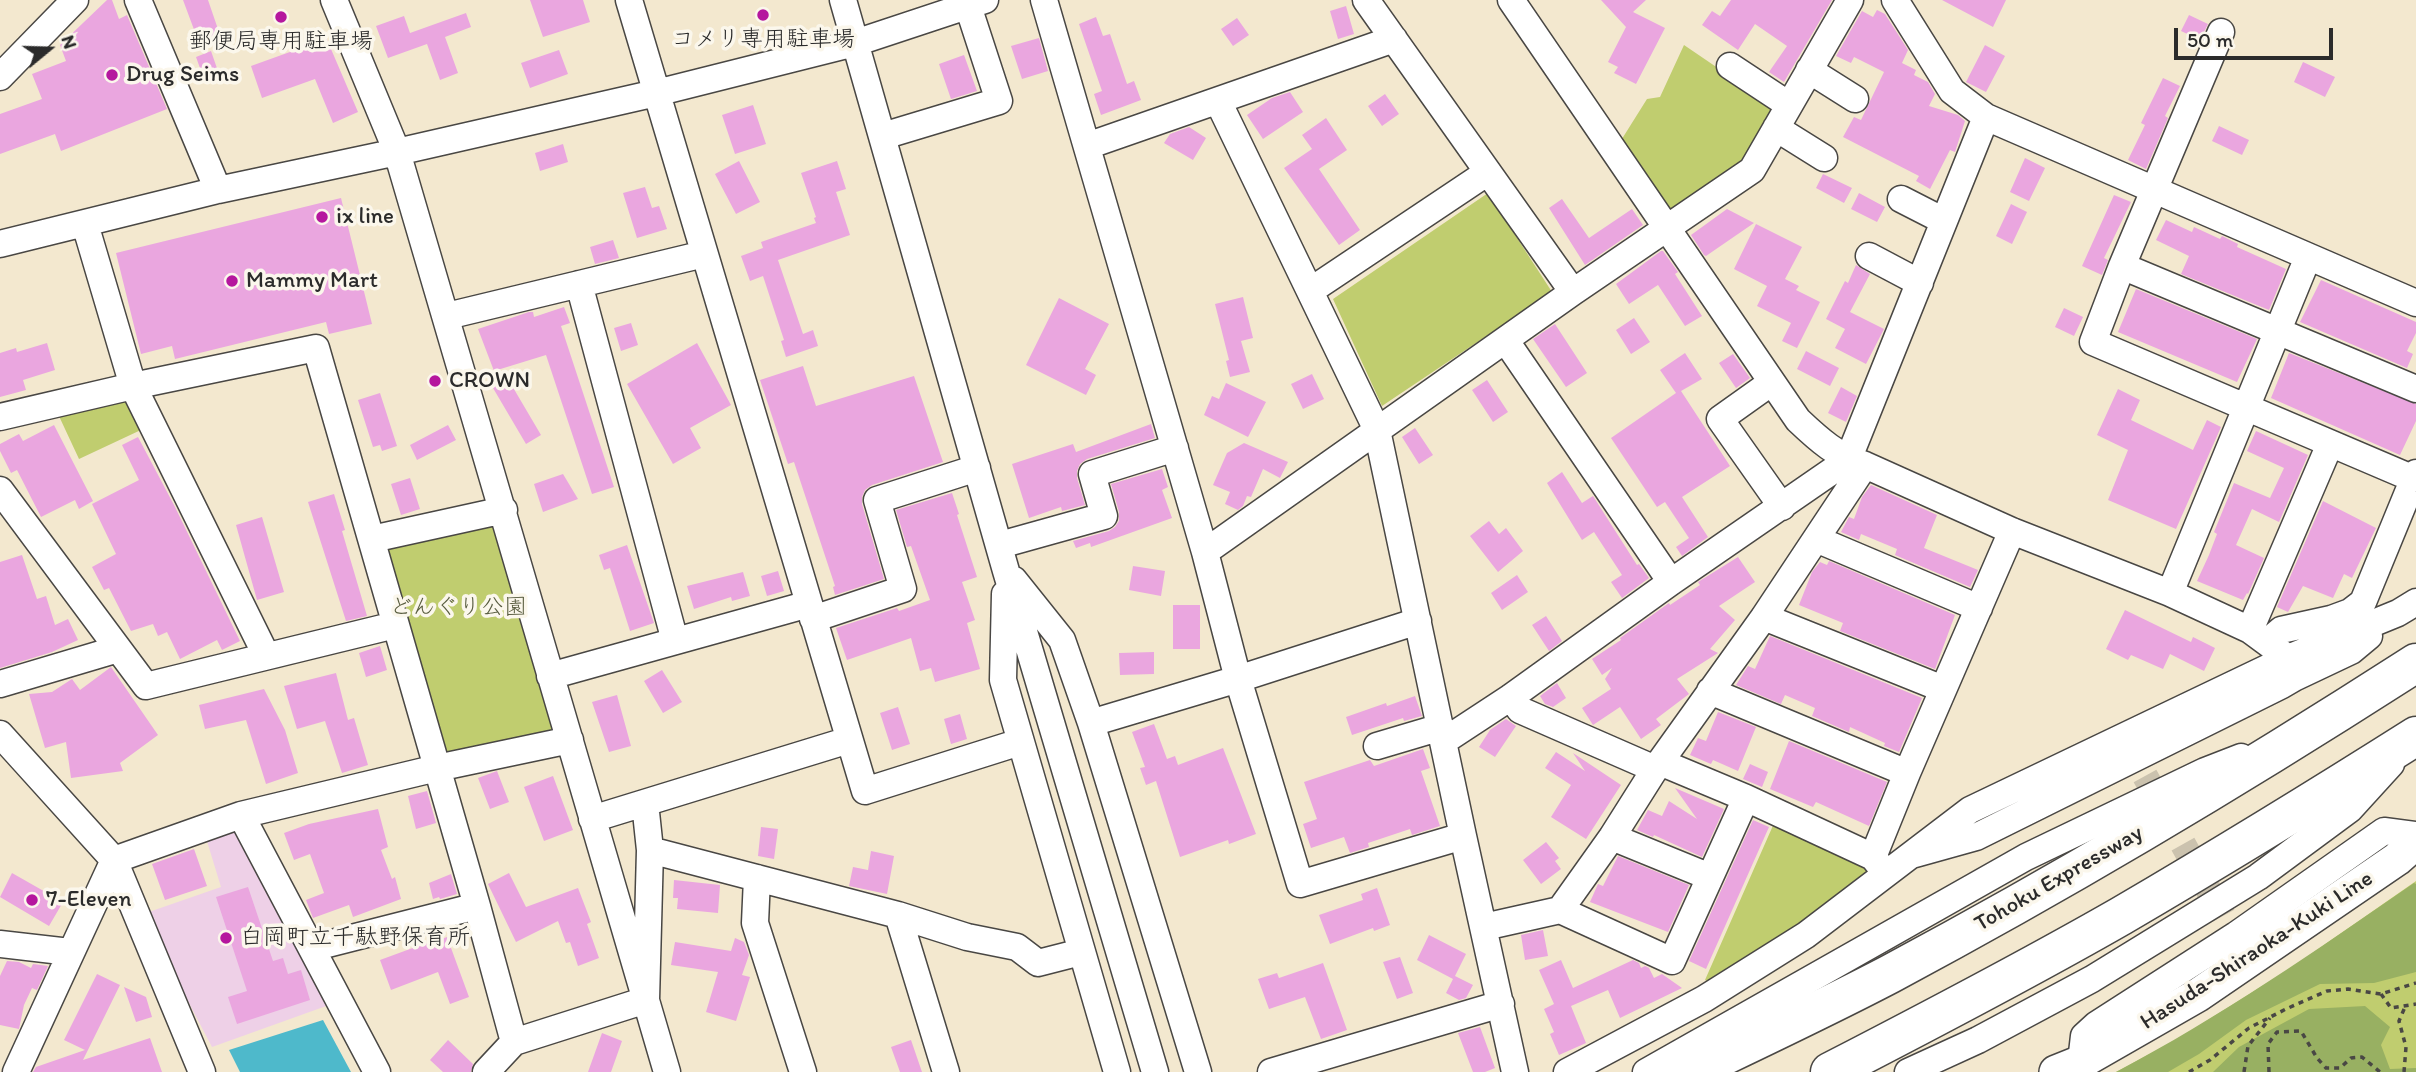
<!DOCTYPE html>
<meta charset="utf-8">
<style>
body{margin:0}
#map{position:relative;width:2416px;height:1072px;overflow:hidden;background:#f3e8cf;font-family:Itim,sans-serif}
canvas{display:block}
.north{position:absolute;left:14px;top:14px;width:70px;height:70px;-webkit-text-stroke:5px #fbf7ec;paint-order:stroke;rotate:71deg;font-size:19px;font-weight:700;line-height:28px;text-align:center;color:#2b2b2b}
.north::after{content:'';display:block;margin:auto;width:24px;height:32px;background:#2b2b2b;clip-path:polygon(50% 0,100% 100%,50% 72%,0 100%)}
.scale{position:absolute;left:2174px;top:28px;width:159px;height:32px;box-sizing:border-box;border:4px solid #2b2b2b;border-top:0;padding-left:9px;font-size:21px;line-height:24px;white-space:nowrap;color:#2b2b2b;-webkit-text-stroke:5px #fbf7ec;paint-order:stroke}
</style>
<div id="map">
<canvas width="2416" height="1072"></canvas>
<div class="north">N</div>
<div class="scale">50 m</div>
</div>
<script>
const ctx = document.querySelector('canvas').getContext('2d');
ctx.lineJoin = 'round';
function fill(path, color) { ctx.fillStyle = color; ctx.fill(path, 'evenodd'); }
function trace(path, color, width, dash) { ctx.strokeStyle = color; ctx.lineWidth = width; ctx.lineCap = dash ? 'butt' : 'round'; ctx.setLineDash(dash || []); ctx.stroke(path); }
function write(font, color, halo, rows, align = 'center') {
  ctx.font = font + ' Itim,"Klee One",sans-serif'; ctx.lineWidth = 7; ctx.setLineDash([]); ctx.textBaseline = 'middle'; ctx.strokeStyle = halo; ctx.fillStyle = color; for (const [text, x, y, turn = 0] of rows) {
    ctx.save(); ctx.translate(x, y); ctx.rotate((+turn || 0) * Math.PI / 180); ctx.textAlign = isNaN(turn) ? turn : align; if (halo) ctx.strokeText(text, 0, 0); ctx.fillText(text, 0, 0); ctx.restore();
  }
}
fill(new Path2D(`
 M230 830 241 833 329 1005 212 1047 168 963 146 913 221 887 206 838Z`), '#eed0e7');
fill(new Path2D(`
 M1684 45 1778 109 1748 165 1666 213 1620 142 1647 99 1660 97Z
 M1488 193 1552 292 1382 406 1333 299Z
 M121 399 130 402 143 429 79 459 58 414Z
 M487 522 494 528 554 727 549 732 455 757 443 751 384 556 391 547Z
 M1775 821 1875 871 1795 929 1712 984 1705 980Z
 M2416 881V1072H2116L2176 1040 2291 968Z`), '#c0cd6f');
fill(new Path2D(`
 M2414 883 2416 884V972L2374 983 2320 984 2246 1020 2199 1054 2168 1072H2116C2220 1017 2317 950 2414 883Z
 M2365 1006 2390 1027 2381 1045 2390 1069 2416 1068V1072H2213L2239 1047 2309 1009Z`), '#98b062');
fill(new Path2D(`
 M323 1020 351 1072H240L229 1050Z`), '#4eb9cb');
fill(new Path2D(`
 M107 0H112L119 19 127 15 167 109 61 151 55 134 0 154V114L42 99 32 74 66 61 60 45Z
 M183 0H208L220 35 199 43Z
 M530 0H583L590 22 543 37Z
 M1601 0H1646L1633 12 1665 28 1636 84 1614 73 1618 67 1608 62 1626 27Z
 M1731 0H1832L1784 82 1769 72 1787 46 1755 24 1738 50 1702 25 1712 11 1720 16Z
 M1942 0H2006L1993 27Z
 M1346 6 1354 34 1338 39 1330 11Z
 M1877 10 1885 14 1908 50 1902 63 1916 70 1914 75 1928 82 1935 94 1929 106 1958 115 1965 121 1955 152 1950 150 1930 189 1916 181 1919 176 1843 137 1854 117 1861 120 1884 72 1854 57 1851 63 1836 56 1862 11 1873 17Z
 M466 13 471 27 445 37 458 73 440 80 427 44 388 58 376 26 404 16 410 33Z
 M2189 15 2208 24 2200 40 2181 31Z
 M1096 17 1103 36 1110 34 1127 84 1134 81 1141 100 1101 115 1094 94 1102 91 1079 24Z
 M1237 18 1249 35 1233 46 1221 29Z
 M325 35 358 112 333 123 315 79 262 98 251 66 301 48 300 46Z
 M1039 38 1048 71 1022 79 1011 46Z
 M1985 45 2005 56 1986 92 1966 82Z
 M559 50 568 74 530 88 521 63Z
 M211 51 220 77 205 82 196 57Z
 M964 55 977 91 951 99 939 64Z
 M2303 62 2335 77 2325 97 2294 82Z
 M2163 78 2180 86 2165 116 2168 118 2146 169 2128 160 2145 125 2141 123Z
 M1290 92 1303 112 1263 139 1247 115 1272 98Z
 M1385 94 1399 114 1382 126 1368 106Z
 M753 105 766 144 735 154 722 115Z
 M1326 118 1347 150 1319 169 1360 230 1339 245 1284 168 1312 149 1302 135Z
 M2219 126 2249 140 2242 155 2212 141Z
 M1189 127 1206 138 1193 160 1164 143 1170 134Z
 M563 144 568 162 540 171 535 153Z
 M2025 158 2045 168 2029 201 2010 192Z
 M739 161 760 202 736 214 715 174Z
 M837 161 846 189 836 192 850 235 778 260 803 334 813 330 818 346 786 357 781 341 784 340 763 276 750 281 741 256 763 248 761 242 816 223 814 218 816 217 801 173Z
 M1823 174 1852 188 1844 203 1816 188Z
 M645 187 652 208 659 206 667 229 637 238 623 193Z
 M1859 193 1885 207 1877 222 1851 209Z
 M2114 195 2131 202 2104 258 2108 260 2102 275 2082 266Z
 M341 198 372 324 329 334 326 322 175 359 172 346 141 354 116 253Z
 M1562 199 1589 238 1632 209 1643 225 1585 265 1549 208Z
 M2011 204 2027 212 2012 244 1996 236Z
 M1727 209 1754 223 1706 256 1704 255 1691 235Z
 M2166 220 2192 232 2194 227 2220 239 2222 236 2238 244 2237 247 2286 269 2269 310 2181 274 2189 256 2156 240Z
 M1756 224 1802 247 1785 279 1799 286 1796 290 1820 302 1797 348 1782 341 1791 323 1757 306 1767 286 1734 269Z
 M613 240 619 258 595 264 590 247Z
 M1661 251H1663L1678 272 1675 274 1702 316 1685 326 1658 285 1629 304 1616 284Z
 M1856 265 1870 274 1850 312 1884 329 1866 364 1835 348 1845 329 1826 319 1845 281 1848 283Z
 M2321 280 2416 322V333L2407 351 2413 354 2407 368 2300 322Z
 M2136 289 2257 339 2237 382 2118 332Z
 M1243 297 1253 338 1241 341 1250 372 1230 377 1226 361 1229 360 1215 304Z
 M1059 298 1109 324 1085 369 1096 375 1086 395 1026 365Z
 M564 307 570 323 561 326 614 487 592 494 546 355 494 371 478 329 529 312H533L534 317Z
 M2064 308 2083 317 2074 336 2055 327Z
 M1634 318 1650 342 1631 354 1616 330Z
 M631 323 638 345 621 351 614 328Z
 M1555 324 1587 373 1566 387 1533 339Z
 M47 343 55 370 23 380 26 390 0 397V353L16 348 17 352Z
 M697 343 731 405 690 428 701 448 673 464 627 384Z
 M1806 351 1839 368 1830 386 1797 369Z
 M1685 353 1702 379 1681 391 1730 466 1682 497 1708 537 1682 556 1676 547 1689 538 1665 502 1657 507 1611 438 1676 393 1660 370Z
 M2289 353 2416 404V421L2400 455 2271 398Z
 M1733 354 1750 378 1736 388 1719 363Z
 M803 366 816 406 914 376 943 462 872 485 865 490 862 497V504L884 579 835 595 833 587 835 586 794 462 788 464 760 380Z
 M1312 374 1324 399 1303 409 1291 384Z
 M508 379 541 435 526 444 493 388Z
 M1487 380 1508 412 1493 422 1472 390Z
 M1226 383 1266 402 1248 437 1204 415 1212 396 1219 399Z
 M1841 387 1857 396 1846 422 1828 413Z
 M2118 389 2140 400 2131 420 2193 450 2207 420 2221 427 2176 529 2108 500 2128 450 2097 435Z
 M380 393 397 446 382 451 380 445 373 447 358 400Z
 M1151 424 1155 438 1087 459 1080 464 1077 471V478L1085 505 1062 511 1061 507 1029 518 1012 464 1073 444 1076 452Z
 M54 425 93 501 79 509 75 500 41 517 17 470 11 473 0 451V444L19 434 23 441Z
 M448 425 456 440 417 460 410 445Z
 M1415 428 1433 455 1419 464 1402 437Z
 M2256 431 2308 455 2279 522 2252 509 2236 545 2264 558 2248 594 2247 593 2243 600 2197 581 2209 555 2217 534 2214 532 2234 483 2270 498 2284 468 2247 451Z
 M138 437 175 507 240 641 222 650 217 640 180 659 167 632 158 636 153 624 131 631 109 588 104 590 92 567 116 554 92 504 139 480 122 445Z
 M1244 443 1288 462 1280 478 1263 469 1251 497 1247 496 1243 506 1238 510 1225 504 1230 492 1213 485 1227 453Z
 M1162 469 1168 487 1162 490 1172 518 1091 547 1090 543 1076 548 1073 541 1109 531 1115 527 1119 521V512L1111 484Z
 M1562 472 1582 503 1593 496 1637 565 1639 564 1649 578 1622 598 1611 582 1622 575 1594 532 1582 540 1547 483Z
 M563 474 578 499 543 512 534 484Z
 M410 478 420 509 401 515 391 484Z
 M1871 485 1937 515 1924 548 1978 570 1970 587 1895 555 1897 549 1861 534 1859 540 1841 532 1849 517 1854 519 1862 497Z
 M952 493 959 514 957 515 977 577 962 582 975 620 967 623 980 669 935 682 931 668 920 671 911 638 847 660 836 628 897 608 899 611 930 600 911 546 907 547 896 510Z
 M334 494 345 530 342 531 367 616 346 621 308 502Z
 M2323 501 2376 528 2352 578 2344 574 2333 598 2303 586 2288 612 2277 607Z
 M262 517 284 592 257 600 236 525Z
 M1489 521 1499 534 1506 528 1523 551 1498 572 1470 536Z
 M627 545 654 623 630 631 610 568 604 570 599 555Z
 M22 555 37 599 46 596 55 625 68 619 78 640 52 652 0 668V562Z
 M1738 557 1755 582 1719 606 1735 620 1710 649 1718 653 1677 679 1689 694 1656 719 1661 725 1641 739 1620 707 1593 725 1582 708 1611 689 1605 679 1612 668 1602 675 1592 659 1621 640 1620 638 1669 603 1670 605 1700 585 1698 582Z
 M1829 561 1955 615 1935 669 1840 631 1843 623 1799 605 1812 572 1820 562 1827 565Z
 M1133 566 1165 571 1161 596 1129 590Z
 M778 571 784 591 767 596 761 576Z
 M743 572 750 596 732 601 731 597 694 609 687 586Z
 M1517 575 1528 592 1502 610 1491 593Z
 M1173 605H1200V649H1173Z
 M2125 610 2191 642 2193 637 2215 648 2204 671 2170 654 2163 669 2131 655 2128 660 2106 649Z
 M1546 616 1562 641 1549 651 1532 625Z
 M1770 636 1922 698 1899 752 1884 746 1885 743 1850 727 1849 732 1812 716 1815 708 1785 695 1781 704 1736 685 1748 666 1755 669Z
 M380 646 387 670 366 677 359 653Z
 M1154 652V674L1120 675 1119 653Z
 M111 667 158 735 120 763 123 771 71 778 66 742 45 748 29 694 52 692 72 679 80 690Z
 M662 670 682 702 663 713 644 681Z
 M336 673 348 720 354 718 368 765 342 773 325 721 297 729 284 686Z
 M1557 683 1566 698 1553 707 1545 704 1540 696Z
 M264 689 285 730 298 773 266 784 246 720 205 729 199 705Z
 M617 695 631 746 609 752 592 702Z
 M1415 696 1422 716 1404 721 1403 718 1352 735 1346 717 1386 703 1387 706Z
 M898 707 910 744 892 750 880 713Z
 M1718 712 1756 727 1738 771 1713 760 1711 764 1690 755 1698 738 1706 741Z
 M960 714 967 739 951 744 944 719Z
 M1506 719 1516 726 1495 757 1479 747 1490 730Z
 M1154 724 1167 759 1175 756 1178 765 1223 748 1256 834 1229 844 1228 840 1180 857 1156 781 1146 785 1140 768 1145 767 1132 732Z
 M1789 741 1887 782 1869 826 1816 802 1813 807 1770 789Z
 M1423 749 1430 768 1421 771 1440 826 1412 835 1410 829 1368 843 1369 847 1350 853 1344 837 1311 848 1303 824 1317 819 1304 782 1370 760 1374 766Z
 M1556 752 1585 771 1573 753 1621 785 1586 839 1551 817 1571 785 1545 768Z
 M1750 764 1768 772 1762 787 1743 779Z
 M497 771 509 802 490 809 478 778Z
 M553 776 573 830 544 841 524 787Z
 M1675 788 1724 809 1702 857 1654 835 1653 837 1637 830 1648 810 1662 816 1669 801 1697 819Z
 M427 791 436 823 416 829 408 796Z
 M378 809 388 847 381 850 392 879 395 877 401 899 353 917 349 905 313 918 306 900 324 893 310 854 294 860 284 833 309 824Z
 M1753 820 1769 827 1706 969 1689 961Z
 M761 827 778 829 774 859 758 856Z
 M1546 842 1559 858 1555 861 1561 869 1541 884 1523 860Z
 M194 849 207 886 165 900 152 864Z
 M871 851 894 856 887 894 849 886 853 867 868 870Z
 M1618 856 1689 885 1668 932 1590 902 1598 884 1603 886Z
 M12 873 63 902 49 926 0 897Z
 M509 873 526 907 578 888 591 922 587 924 599 958 578 966 570 942 566 943 558 921 516 942 488 884Z
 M451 874 457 894 440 899 439 897 433 899 429 883Z
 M674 880 720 885 718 913 677 909 678 898H673Z
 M248 887 273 961 283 958 288 974 301 970 310 1000 237 1024 228 997 247 991 216 897Z
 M1377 888 1390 925 1374 931 1373 928 1330 944 1319 915 1363 900 1361 894Z
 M1543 930 1548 956 1525 960 1521 935Z
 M1429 935 1466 954 1455 976 1473 985 1466 998 1459 1000 1446 993 1453 979 1417 960Z
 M447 937 469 997 450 1004 438 972 391 990 380 960 429 942V944Z
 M735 938 744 942 749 955 742 975 750 977 736 1021 706 1012 718 972 671 965 675 942 731 951Z
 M1400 957 1413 993 1397 999 1383 962Z
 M1561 960 1573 988 1633 960 1639 963 1641 968 1645 966 1649 968 1654 978 1662 974 1682 988 1620 1018 1608 990 1571 1006 1586 1043 1559 1055 1550 1034 1554 1032 1544 1009 1554 1004 1539 970Z
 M7 961 19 962 31 968 33 964 48 966 37 990 32 988 24 1005 19 1029 0 1025V976Z
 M1323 963 1347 1030 1321 1039 1305 997 1269 1009 1258 979 1277 973 1279 978Z
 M97 974 120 985 83 1060 150 1038 162 1072H33L36 1067 85 1050 64 1040Z
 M124 987 146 997 152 1017 136 1022Z
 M1480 1027 1495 1068 1485 1072H1473L1458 1033Z
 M602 1033 622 1041 611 1072H588Z
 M448 1040 473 1064 471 1072H443L430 1060Z
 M911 1040 922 1072H900L891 1047Z`), '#eaa6df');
trace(new Path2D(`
 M2145 776 2223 916`), '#cbc2ae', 26, [26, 13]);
const minor = new Path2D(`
 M138 0 218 190
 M334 0 397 152 667 1072
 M629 0 865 791 1020 742
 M843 0 1006 571 1155 1072
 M1044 0 1205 552 1238 679 1300 884 1463 836
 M1366 0 1573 292
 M1511 0 1798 420C1818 439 1838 457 1865 465L2012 531 2170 593 2250 630 2288 658 2295 670 2294 678 2282 685 1976 837 1915 854
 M1895 0 1952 91 1986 117 2416 303
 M2221 32 2122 266 2093 342 2414 479
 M1730 66 1789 105
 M1809 70 1855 99
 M0 77 75 0
 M1218 101 1377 430 1463 836 1515 1072
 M1776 128 1824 158
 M883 136 999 101 968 6
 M1087 146 1394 39
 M1901 199 1944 221
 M85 224 133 386 266 655
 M0 244 218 190 397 152 656 93 855 43 985 0
 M1869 256 1920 283
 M2122 266 2416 389
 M579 284 675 641
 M1310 291 1488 172
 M447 316 704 254
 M1506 341 1671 582
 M1772 382 1720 419 1782 507
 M0 417 133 386 316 348 477 906 514 1042
 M0 490 146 686 395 625
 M372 539 504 510
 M1816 539 1979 608
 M1000 545 1104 516 1092 474 1175 448
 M1205 552 1573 292 1752 170 1850 0
 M1014 580 1062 640 1091 723 1198 1072
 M2170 593 2308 257
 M1005 594 1003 680 1117 1072
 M1764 617 1943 689
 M813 619 903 589 877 500 977 468
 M2250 630 2330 444
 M2267 642 2281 630 2331 619 2350 612 2363 602 2416 473
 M550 676 809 604
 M2294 678 2351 651 2369 636
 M0 684 118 649
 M1710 691 1907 773
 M1511 697 1520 710 1655 769
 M1091 723 1238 679 1418 621
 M0 734 114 860 202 1072
 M1444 741 1511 697 1671 582 1848 460 1986 117
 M1377 746 1441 727
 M1660 762 1746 798 1873 857 1884 871
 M241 815 377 1072
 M592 819 849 740
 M1612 837 1710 877
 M650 850 898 915 967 937 1017 947 1038 963 1081 952
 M1873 857 1907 773 2012 531
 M757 878 755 923 803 1072
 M1560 910 1672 961 1746 798
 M898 915 946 1072
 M1484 927 1560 910 1612 837 1655 769 1764 617 1865 465
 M0 944 70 952
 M312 948 477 906
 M2081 1062 2084 1036 2096 1025 2236 935 2384 831 2416 835
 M16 1072 114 860 241 815 437 768 570 740
 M486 1072 514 1042 646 1000 650 850 645 803
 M1271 1072 1501 1004
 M1567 1072 1704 999 1806 935 1970 810 2288 658 2398 613 2416 602
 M1646 1072 2026 857 2205 771 2241 757
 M1908 1072 1978 1040 2092 979 2258 877 2350 809 2391 764`);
const major = new Path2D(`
 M2056 1072 2081 1062 2198 995 2397 859 2416 842`);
const highway = new Path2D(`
 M1690 1072C1757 1040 1825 1008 1890 974 2070 878 2245 773 2416 663
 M1830 1072C1927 1022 2025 971 2121 916 2220 858 2318 798 2416 736`);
trace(minor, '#494744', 29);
trace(major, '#494744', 36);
trace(highway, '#494744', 41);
trace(new Path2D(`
 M2381 994 2391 1008 2416 1004
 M2189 1072 2210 1060 2249 1028 2286 1009 2327 991 2348 989 2381 994 2416 983
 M2244 1072 2248 1046 2270 1018
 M2269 1072 2268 1044 2277 1032 2301 1031 2317 1058 2326 1068H2340L2351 1058 2362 1057 2380 1072
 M2404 1072 2406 1047 2399 1021 2405 1007`), '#494744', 3.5, [5, 5]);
trace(minor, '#fff', 26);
trace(major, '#fff', 33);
trace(highway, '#fff', 38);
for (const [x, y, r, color] of [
 [763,15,7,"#b5179e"],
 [281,17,7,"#b5179e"],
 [112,75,7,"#b5179e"],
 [322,217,7,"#b5179e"],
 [232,281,7,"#b5179e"],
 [435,381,7,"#b5179e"],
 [32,900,7,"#b5179e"],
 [226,938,7,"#b5179e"]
]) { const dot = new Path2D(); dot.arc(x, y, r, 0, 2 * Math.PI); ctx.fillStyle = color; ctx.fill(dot); trace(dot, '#fbf7ec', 2.5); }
write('23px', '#2b2b2b', '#fbf7ec', [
 ["コメリ専用駐車場",763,40,"center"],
 ["郵便局専用駐車場",281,42,"center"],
 ["Drug Seims",126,75],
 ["ix line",336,217],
 ["Mammy Mart",246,281],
 ["CROWN",449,381],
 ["7-Eleven",46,900],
 ["白岡町立千駄野保育所",240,938]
], 'left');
write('23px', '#585c3f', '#fbf7ec', [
 ["どんぐり公園",458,608]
]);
write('23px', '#2b2b2b', '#fbf7ec', [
 ["Tohoku Expressway",2059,879,-30],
 ["Hasuda-Shiraoka-Kuki Line",2257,951,-33]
]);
</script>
